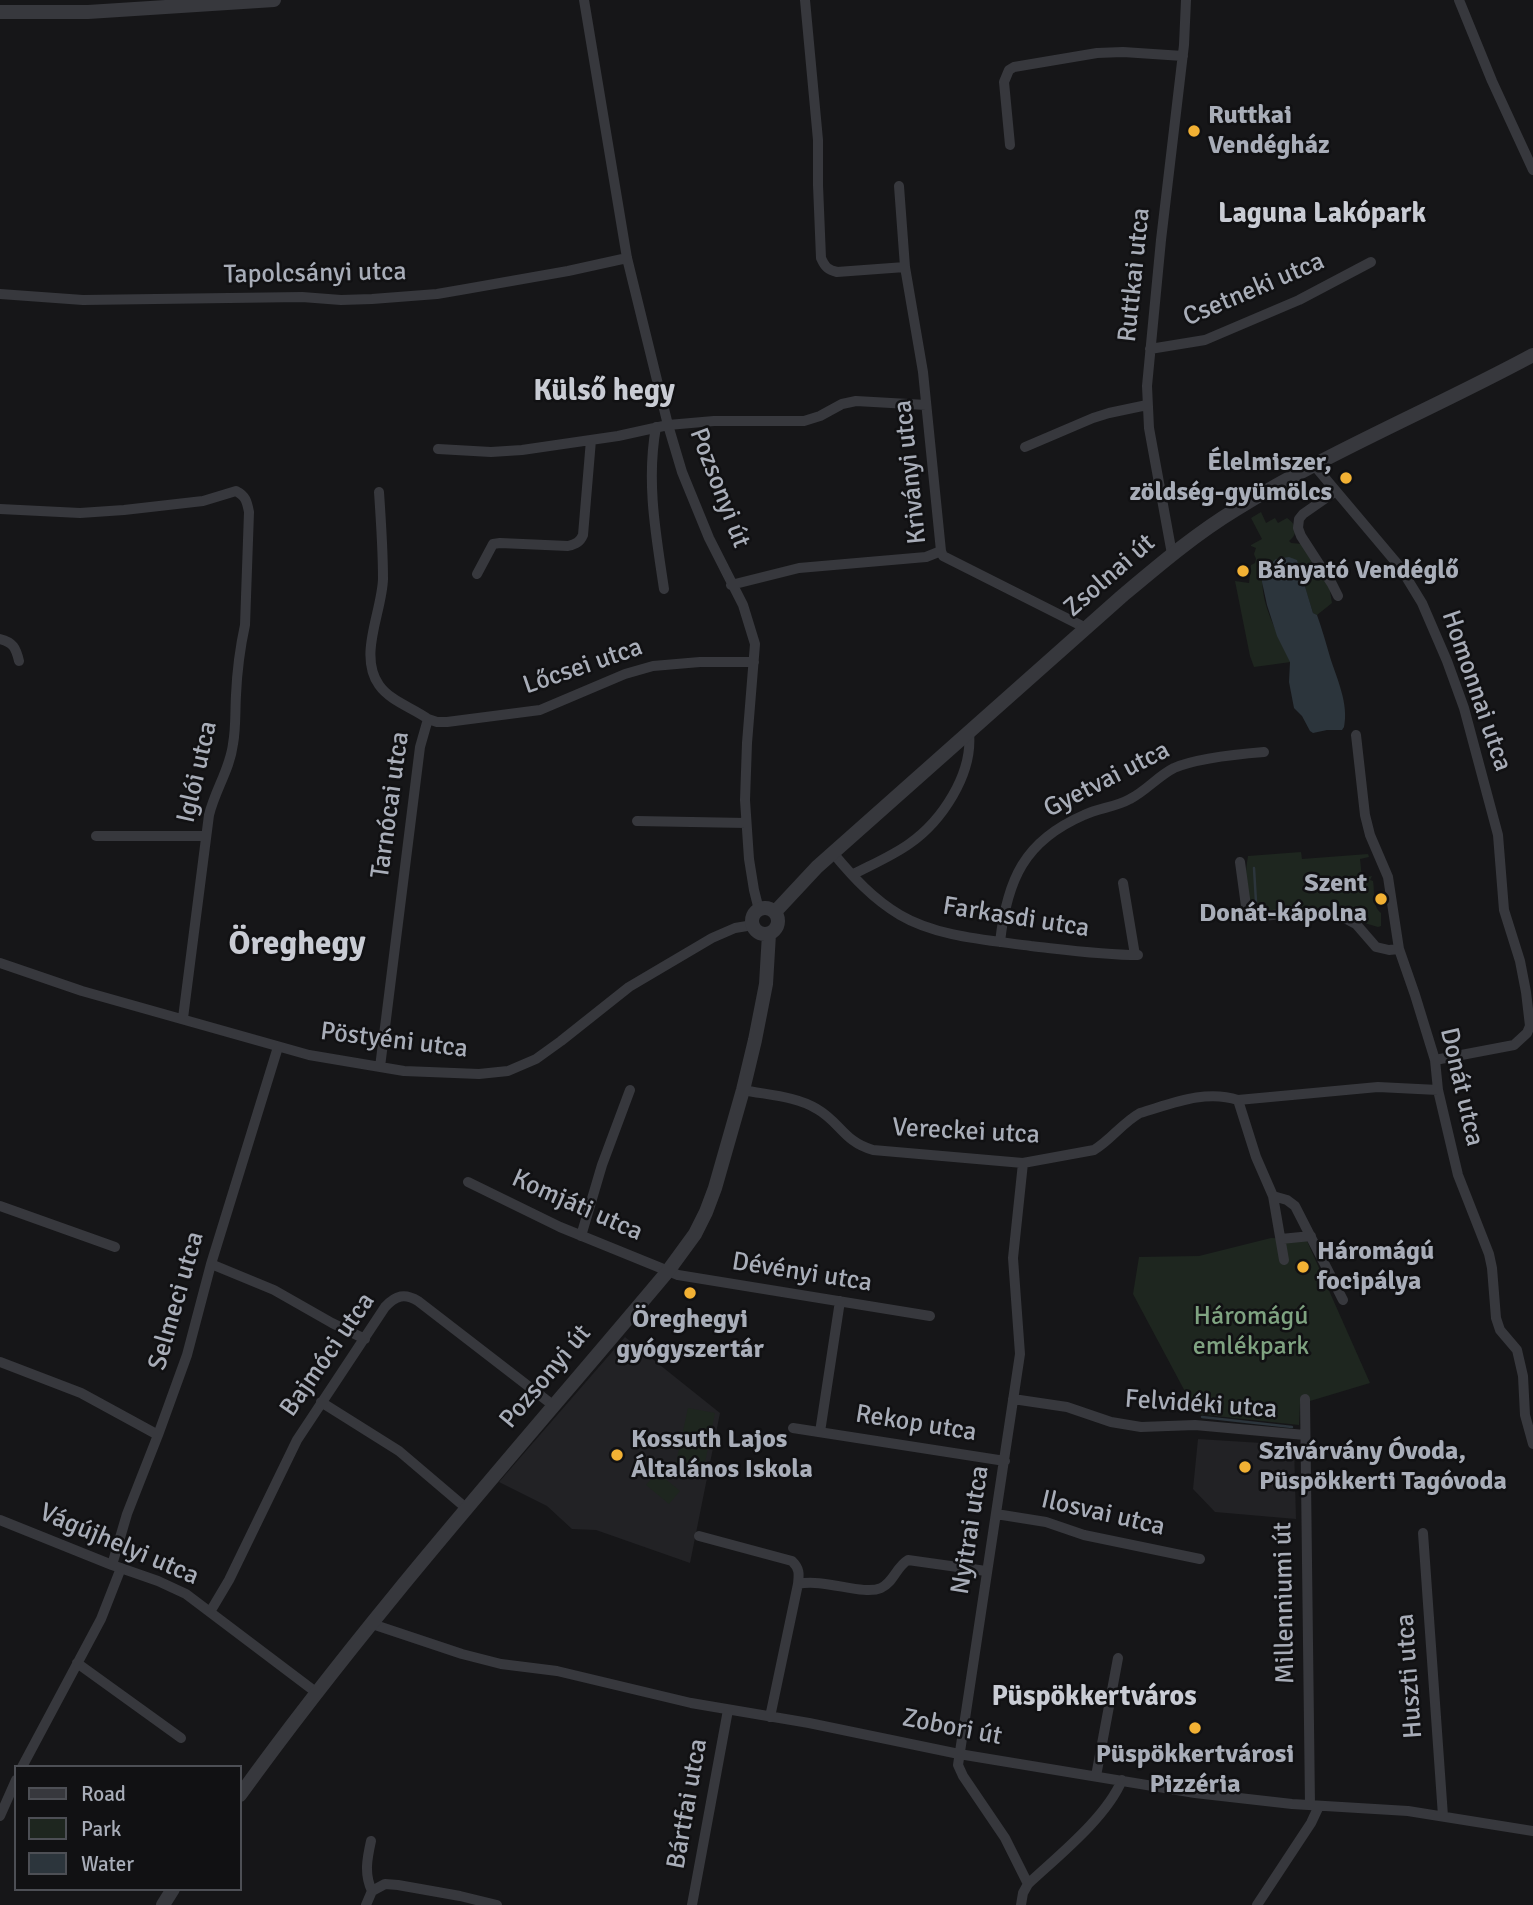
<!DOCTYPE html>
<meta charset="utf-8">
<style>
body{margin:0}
#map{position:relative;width:1533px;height:1905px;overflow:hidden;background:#161618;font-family:Signika,sans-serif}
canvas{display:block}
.legend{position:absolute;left:14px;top:1765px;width:228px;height:126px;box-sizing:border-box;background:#111113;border:2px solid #4d4f55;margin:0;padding:9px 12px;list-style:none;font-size:21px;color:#a8adb8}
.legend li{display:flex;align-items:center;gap:14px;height:35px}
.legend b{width:35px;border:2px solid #4d4f55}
</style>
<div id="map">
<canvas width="1533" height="1905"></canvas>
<ul class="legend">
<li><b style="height:9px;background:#37383d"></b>Road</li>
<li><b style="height:19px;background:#1e261f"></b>Park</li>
<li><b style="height:19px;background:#2c353c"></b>Water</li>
</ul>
</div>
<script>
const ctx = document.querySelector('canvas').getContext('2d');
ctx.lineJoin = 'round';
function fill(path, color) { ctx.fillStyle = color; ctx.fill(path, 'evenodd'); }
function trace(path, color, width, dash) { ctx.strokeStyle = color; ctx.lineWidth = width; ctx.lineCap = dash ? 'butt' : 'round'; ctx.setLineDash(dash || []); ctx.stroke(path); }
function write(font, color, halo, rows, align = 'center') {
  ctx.font = font + ' Signika,sans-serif'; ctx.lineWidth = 5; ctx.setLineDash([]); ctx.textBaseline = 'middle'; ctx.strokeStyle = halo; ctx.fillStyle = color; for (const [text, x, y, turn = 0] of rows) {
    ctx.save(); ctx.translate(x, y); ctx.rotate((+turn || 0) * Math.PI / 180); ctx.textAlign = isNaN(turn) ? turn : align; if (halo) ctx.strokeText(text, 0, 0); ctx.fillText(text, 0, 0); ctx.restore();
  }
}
fill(new Path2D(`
 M625 1337 720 1413 690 1563 596 1530 572 1529 547 1506 499 1482Z
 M1198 1439 1294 1445 1296 1519 1215 1512 1193 1489Z`), '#222225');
fill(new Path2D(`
 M1261 512 1266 523 1275 518 1278 523 1287 518C1297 525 1299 533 1289 541L1291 543 1302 544 1329 586 1332 603 1317 615 1313 613 1297 561C1288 557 1279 556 1271 563 1247 584 1281 639 1291 662L1254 667 1250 656 1235 581 1249 583 1251 565 1255 563 1256 559 1254 554 1256 548 1251 546V545L1262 539 1251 518Z
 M1301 852 1302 859 1368 854 1369 857 1360 859 1362 878 1372 876 1370 880 1373 881C1375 892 1372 906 1381 913V926L1378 927 1361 922 1334 908H1297L1264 912 1253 908C1244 893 1245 873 1248 856Z
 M1271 1238 1303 1239 1307 1241 1370 1383 1300 1404 1299 1425 1197 1414 1133 1294 1139 1257 1199 1256Z
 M688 1408 715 1413 704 1468 676 1463Z
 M657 1472 680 1491 669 1504 646 1485Z`), '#1e261f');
fill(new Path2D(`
 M1289 557 1297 560 1313 613 1317 615C1322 629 1326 643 1330 657 1337 679 1349 704 1344 727L1342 730H1327L1313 733 1310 731 1302 716 1294 708 1289 682 1290 662 1277 636 1267 605 1262 582V574L1267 567 1276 559Z`), '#2c353c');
trace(new Path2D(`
 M1254 868 1256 902
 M1202 1417 1292 1427`), '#2c353c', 2.5);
trace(new Path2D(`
 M584 0 627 258 668 425 682 472 709 538 743 605 755 644 747 743 745 800 749 859 754 890 759 910
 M805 0 818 140V185L821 258C825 267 828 270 837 272L905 267
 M1459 0 1492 81 1533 170
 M1010 145 1004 82 1009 70 1014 67 1097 53 1123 52 1183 56
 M899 186 905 267 923 372 941 551 943 556 1086 628
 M0 294 83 300 302 297 341 300 372 299 437 294 466 289 568 271 627 258
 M1150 349 1205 340 1299 300 1371 262
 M656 427C646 482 656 535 664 589
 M1025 447 1093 418 1109 413 1147 405
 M438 449 491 452 522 450 618 436 668 425 714 421H804L820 416 842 404 856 401 926 405
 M1314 465 1400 567 1422 603 1447 661 1464 708 1498 835 1504 910 1520 961 1526 992 1530 1026 1527 1033 1514 1045 1435 1060
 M1336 491 1303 514 1299 519 1298 528 1301 536 1332 584 1338 596
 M379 492C381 521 383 550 383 579 382 612 358 655 379 685 390 701 413 708 428 719L420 747 380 1067
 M0 509 80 513 124 510 203 501 236 491C246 496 247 502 249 512L245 625C240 648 237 672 236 695 235 711 236 728 233 744 230 769 215 790 209 815L183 1018
 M1172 554 1149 428 1147 386 1161 240 1184 45 1186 0
 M477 574 493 544 500 543 568 546C576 544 580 542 583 535L591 440
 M731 585 799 568 926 557 941 551
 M0 639C13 642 16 648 19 661
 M428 719 437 722H447L540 710 625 674 653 666 700 662H754
 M1356 735 1365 815 1370 835 1388 877 1399 949 1415 995 1435 1060 1438 1090 1458 1175 1489 1254 1492 1268 1496 1318 1500 1330 1517 1350 1523 1376 1525 1415 1533 1444
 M637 821 746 823
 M96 836H206
 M833 853C853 877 873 899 900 915 937 937 989 940 1031 946 1067 950 1102 955 1138 955
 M1240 862 1246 906 1250 912 1256 915 1263 916 1302 912 1341 916 1356 924 1376 947 1389 950 1399 949
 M852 875C871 865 892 856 909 844 942 821 973 774 969 733
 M1123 883 1135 955
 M1000 942C1007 880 1024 841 1084 815 1099 808 1116 807 1130 799 1146 791 1158 776 1174 768 1197 758 1239 754 1264 752
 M0 963 82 991 309 1055 404 1071 479 1074 508 1071 536 1059 561 1041 629 987 712 938 735 928 753 925
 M743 1090C767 1095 796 1096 817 1109 840 1122 844 1142 873 1150L1023 1163 1094 1150C1111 1140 1122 1123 1140 1113 1171 1104 1205 1089 1238 1100L1378 1087 1438 1090
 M1238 1100 1256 1157 1273 1196 1284 1260
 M1023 1163 1013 1258 1020 1354 958 1765 963 1776 1005 1838 1028 1884
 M468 1182 560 1227 678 1275 930 1316
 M1273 1196 1287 1200 1295 1206 1343 1300
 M0 1206 115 1247
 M581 1236 602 1165 630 1090
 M1281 1239 1311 1236
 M211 1264 274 1290 332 1323 365 1339
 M0 1362 81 1393 158 1435
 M1013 1399 1067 1407 1111 1422 1141 1427 1195 1425 1305 1435
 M1305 1399 1310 1805
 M321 1402 399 1451 466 1508
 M793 1428 1005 1461
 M820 1432 840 1301
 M996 1514 1046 1522 1084 1535 1200 1559
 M0 1520 112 1565 158 1581 186 1594 317 1693
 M1423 1533 1443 1816
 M699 1536 792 1561C800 1569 799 1574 798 1584
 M112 1565 127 1514 158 1435 187 1355 211 1264 278 1047
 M210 1612 229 1580 297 1440 385 1307C396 1295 405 1293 418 1301L554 1406
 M372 1624 462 1654 501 1664 557 1671 691 1703 809 1723 959 1754 1195 1793 1292 1804 1408 1811 1533 1831
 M77 1663 181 1738
 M770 1717 798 1584C824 1578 863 1596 881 1588 894 1582 896 1567 908 1560L986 1571
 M22 1767 101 1619 121 1568
 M1096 1776 1118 1658
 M0 1816 16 1780
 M371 1841C367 1859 364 1874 372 1891
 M366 1905 372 1891 385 1884 398 1885 460 1896 497 1905
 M692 1905 728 1710
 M1021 1905 1023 1893 1028 1884C1058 1856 1106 1818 1122 1780
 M1257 1905 1311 1823 1319 1806`), '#37383d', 10);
trace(new Path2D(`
 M0 12H88L274 0
 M752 921a13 13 0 1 1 26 0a13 13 0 1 1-26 0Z
 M775 912 817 867 1121 597C1158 566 1194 535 1235 510 1330 451 1435 408 1533 355
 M240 1795C372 1612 523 1444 668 1271L695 1234 706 1212 715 1188 743 1090 755 1040 766 984 769 934
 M163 1905 173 1889`), '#37383d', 14);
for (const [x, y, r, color] of [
 [1194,131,7,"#f2b134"],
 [1346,478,7,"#f2b134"],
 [1243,571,7,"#f2b134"],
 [1381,899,7,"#f2b134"],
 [1303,1267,7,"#f2b134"],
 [690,1293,7,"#f2b134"],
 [617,1455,7,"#f2b134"],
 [1245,1467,7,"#f2b134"],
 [1195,1728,7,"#f2b134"]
]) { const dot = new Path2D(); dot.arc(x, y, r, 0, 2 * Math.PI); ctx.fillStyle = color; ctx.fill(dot); trace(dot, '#111113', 2.5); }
write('bold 26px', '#a8adb8', '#111113', [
 ["Ruttkai",1208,116],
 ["Vendégház",1208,146],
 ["Élelmiszer,",1332,463,"right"],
 ["zöldség-gyümölcs",1332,493,"right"],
 ["Bányató Vendéglő",1257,571],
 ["Szent",1367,884,"right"],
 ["Donát-kápolna",1367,914,"right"],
 ["Háromágú",1317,1252],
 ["focipálya",1317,1282],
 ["Öreghegyi",690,1320,"center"],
 ["gyógyszertár",690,1350,"center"],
 ["Kossuth Lajos",631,1440],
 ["Általános Iskola",631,1470],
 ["Szivárvány Óvoda,",1259,1452],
 ["Püspökkerti Tagóvoda",1259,1482],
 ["Püspökkertvárosi",1195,1755,"center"],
 ["Pizzéria",1195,1785,"center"]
], 'left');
write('26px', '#a8adb8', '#111113', [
 ["Tapolcsányi utca",315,274,-1],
 ["Ruttkai utca",1135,275,-84],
 ["Csetneki utca",1254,290,-23],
 ["Kriványi utca",911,472,-96],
 ["Pozsonyi út",719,488,69],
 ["Zsolnai út",1110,576,-41],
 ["Lőcsei utca",583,667,-19],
 ["Homonnai utca",1476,691,71],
 ["Iglói utca",198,772,-77],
 ["Gyetvai utca",1107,780,-27],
 ["Tarnócai utca",391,805,-82],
 ["Farkasdi utca",1016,918,9],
 ["Pöstyéni utca",394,1041,7],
 ["Donát utca",1461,1087,77],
 ["Vereckei utca",966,1132,3],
 ["Komjáti utca",577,1206,24],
 ["Dévényi utca",802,1273,9],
 ["Selmeci utca",177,1301,-74],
 ["Bajmóci utca",328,1355,-55],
 ["Pozsonyi út",546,1377,-50],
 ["Felvidéki utca",1201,1405,4],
 ["Rekop utca",916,1424,9],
 ["Ilosvai utca",1103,1514,13],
 ["Nyitrai utca",971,1530,-81],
 ["Vágújhelyi utca",119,1545,23],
 ["Millenniumi út",1285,1603,-91],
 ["Huszti utca",1410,1676,-94],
 ["Zobori út",952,1728,11],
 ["Bártfai utca",688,1804,-80]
]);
write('26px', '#7fa381', '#111113', [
 ["Háromágú",1251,1317],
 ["emlékpark",1251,1347]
]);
write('bold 28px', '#c9ccd4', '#111113', [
 ["Laguna Lakópark",1322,215],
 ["Püspökkertváros",1094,1698]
]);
write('bold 30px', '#c9ccd4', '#111113', [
 ["Külső hegy",604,392]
]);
write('bold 33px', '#c9ccd4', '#111113', [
 ["Öreghegy",297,945]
]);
</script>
